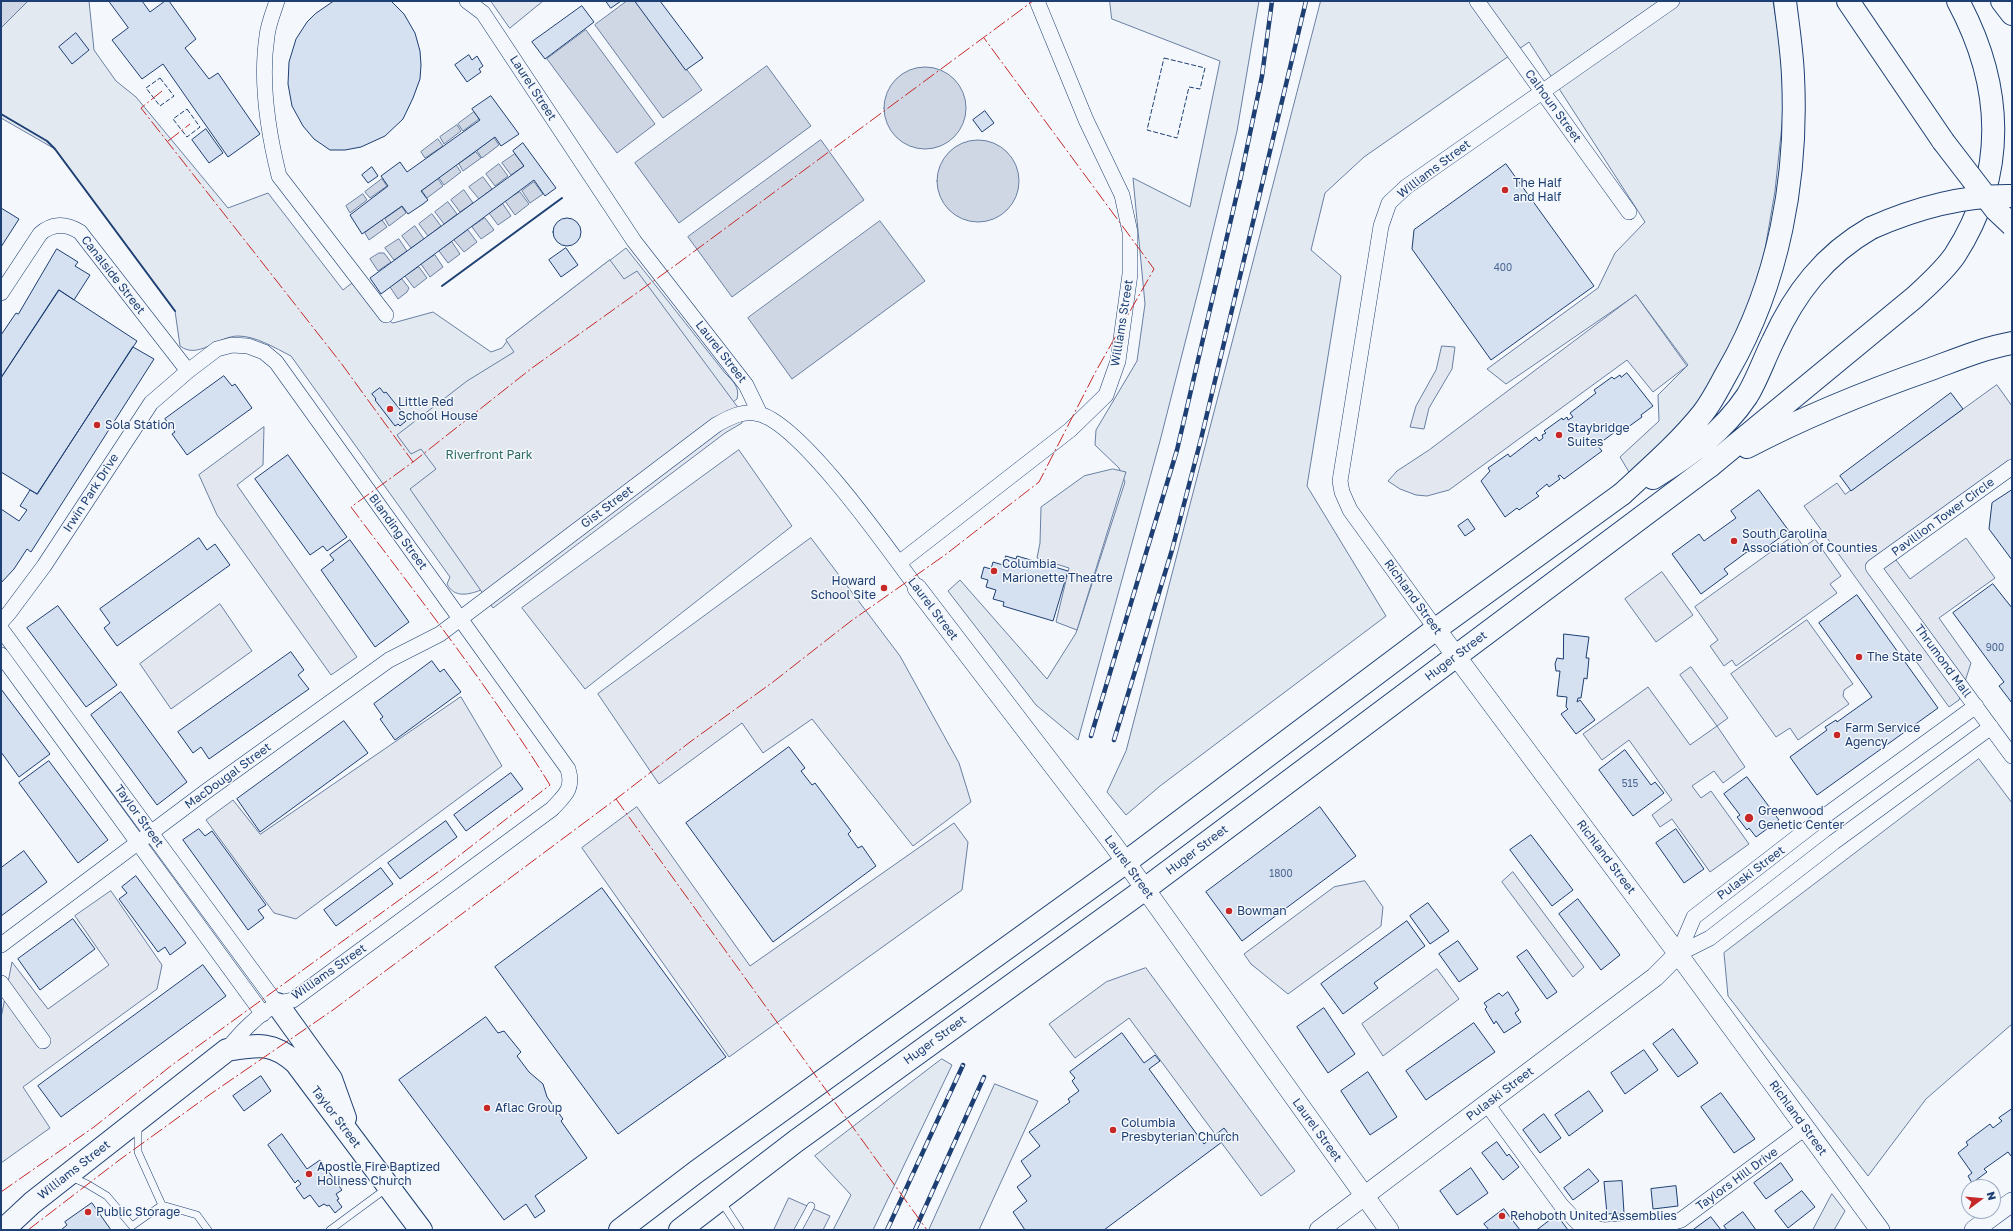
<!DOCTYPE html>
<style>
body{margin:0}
#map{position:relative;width:2013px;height:1231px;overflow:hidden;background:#f4f7fb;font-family:"Golos Text",sans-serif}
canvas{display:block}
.frame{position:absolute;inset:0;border:2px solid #1d3f73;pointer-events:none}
.north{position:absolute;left:1961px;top:1179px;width:40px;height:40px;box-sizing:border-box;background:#f4f7fb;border:1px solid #9eadc5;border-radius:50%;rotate:74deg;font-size:11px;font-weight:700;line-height:16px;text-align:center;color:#1d3f73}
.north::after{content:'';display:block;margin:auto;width:14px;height:18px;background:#c62828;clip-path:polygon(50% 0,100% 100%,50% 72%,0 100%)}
</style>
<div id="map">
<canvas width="2013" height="1231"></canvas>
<div class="frame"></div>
<div class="north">N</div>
</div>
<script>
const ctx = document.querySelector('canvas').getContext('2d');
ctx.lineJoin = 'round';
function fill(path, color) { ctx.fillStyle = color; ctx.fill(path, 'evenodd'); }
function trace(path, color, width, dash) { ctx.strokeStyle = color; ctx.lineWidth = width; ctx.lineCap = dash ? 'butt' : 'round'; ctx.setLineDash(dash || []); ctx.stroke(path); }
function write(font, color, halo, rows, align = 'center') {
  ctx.font = font + ' "Golos Text",sans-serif'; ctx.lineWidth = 3; ctx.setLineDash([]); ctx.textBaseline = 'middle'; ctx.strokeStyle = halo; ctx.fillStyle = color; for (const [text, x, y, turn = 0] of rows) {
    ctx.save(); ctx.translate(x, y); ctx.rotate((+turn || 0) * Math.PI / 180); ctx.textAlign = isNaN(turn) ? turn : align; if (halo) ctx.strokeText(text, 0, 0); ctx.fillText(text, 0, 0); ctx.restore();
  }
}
const green = new Path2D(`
 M28 1H89L94 50 116 81 136 97 228 208 268 193 343 290 352 283 380 316 393 323 433 312 491 352 502 348 510 337 626 248 725 373C733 381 740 387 737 399L481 590C468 595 454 598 447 584L450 577 291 356C275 348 256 336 238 336 218 336 198 360 180 346L175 311 55 149 1 118V28Z
 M1110 1H1259L1237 131 1201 280 1160 441 1078 740 1036 705 948 591 960 580 1047 679 1076 633 1125 482 1119 468 1095 445 1096 430 1137 361 1145 304 1133 178 1190 207 1220 61 1112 19Z
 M1321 1H1773L1780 43 1784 106 1775 191 1763 261 1745 317 1693 413 1629 472 1620 457 1659 421 1658 395 1688 365 1636 295 1506 384 1487 369 1598 288 1615 253 1645 222 1529 42 1364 157 1325 193 1311 250 1341 276 1307 486 1386 616 1160 786 1126 815 1107 792 1126 751Z
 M1979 759 2012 803V1024L1926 1099 1868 1176 1728 996 1724 953Z
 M942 1059 952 1065 873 1230H833L851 1195 815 1156Z
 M995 1084 1038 1101 979 1230H929Z
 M1832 1194 1845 1211 1834 1230H1813Z`);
fill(green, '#e3e9f0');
trace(green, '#687fa3', 1);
const parking = new Path2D(`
 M491 1H543L510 28Z
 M610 260 624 279 637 271 742 413V423L725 433 493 608 410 489 436 469 421 449 411 454 397 435 467 381 514 352 506 340Z
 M1636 295 1687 366 1653 392 1627 360 1449 490 1427 496 1416 495 1400 489 1388 481 1397 471 1429 450Z
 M1442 346 1455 347 1452 369 1429 408 1424 429 1410 427 1416 406 1436 370Z
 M1997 385 2012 406V459L1888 549 1910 579 1966 538 1995 578 1939 618 1971 663 1959 700 1949 707 1804 506 1837 483 1845 494Z
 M264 427 263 465 237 485 357 657 331 675 217 515 199 475Z
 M739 450 792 526 585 689 522 608Z
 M1113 469 1126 472 1077 630 1056 622 1069 568 1037 558 1040 543 1041 507 1084 476Z
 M1795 535 1804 547 1815 539 1841 576 1830 584 1837 593 1736 666 1732 660 1724 666 1710 646 1718 640 1695 607Z
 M811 538 900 656 959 763 971 802 913 846 812 719 763 753 742 723 659 784 598 694Z
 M1662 572 1693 615 1656 642 1625 599Z
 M220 604 252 651 171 709 140 664Z
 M1807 620 1853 684 1844 690 1843 696 1849 704 1798 740 1790 728 1776 737 1731 674Z
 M1691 667 1728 718 1717 726 1745 767 1723 783 1714 771 1692 786 1701 798 1711 791 1749 844 1710 872 1672 819 1660 827 1652 815 1672 800 1629 740 1602 760 1583 734 1648 687 1690 745 1717 726 1680 675Z
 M461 697 502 766 296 919 274 913 206 820 233 800 260 834Z
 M637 807 750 966 954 823 968 842 962 890 729 1057 582 848Z
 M1513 872 1584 967 1573 977 1502 882Z
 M1365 881 1383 907 1381 926 1288 994 1251 964 1244 954 1334 887Z
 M111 891 162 965 157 989 23 1087 50 1128 1 1163V1018L12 962 48 1009 109 965 75 916Z
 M1146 968 1295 1171 1261 1196 1129 1018 1075 1058 1049 1024 1106 982Z
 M1437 969 1459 999 1383 1056 1362 1024Z
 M789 1198 830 1216 823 1230H774Z`);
fill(parking, '#e3e8f0');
trace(parking, '#687fa3', 1);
const water = new Path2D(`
 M1 1H28L1 28Z
 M627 1H636L702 90 663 118 595 25Z
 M586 30 655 124 617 153 547 59Z
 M767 66 811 126 679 223 635 163Z
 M884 108a41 41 0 1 1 82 0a41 41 0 1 1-82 0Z
 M474 112 479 119 463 131 458 124Z
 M457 125 461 131 444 144 440 137Z
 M494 138 499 145 482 158 477 151Z
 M438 139 443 146 425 158 421 152Z
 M821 140 864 200 732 297 688 237Z
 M937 181a41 41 0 1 1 82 0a41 41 0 1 1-82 0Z
 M476 152 481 158 463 171 459 164Z
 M515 154 524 166 511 175 502 163Z
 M499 164 508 176 495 186 486 174Z
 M456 165 461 172 444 185 439 178Z
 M483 177 492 189 479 199 469 187Z
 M382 179 387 186 370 198 365 192Z
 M438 179 443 186 427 198 422 191Z
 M534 182 543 194 530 203 522 191Z
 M464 190 473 203 460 212 451 200Z
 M520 192 529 204 515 215 505 201Z
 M363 194 367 200 350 213 346 206Z
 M448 202 457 214 444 224 435 212Z
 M503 204 511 216 498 225 489 213Z
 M402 207 406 213 389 226 385 219Z
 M432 214 441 226 428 236 419 224Z
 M485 218 494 230 481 239 472 227Z
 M382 220 387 227 369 240 365 233Z
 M880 221 925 281 792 379 748 318Z
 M415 226 424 239 411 248 402 236Z
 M468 230 477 242 464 252 454 240Z
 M399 239 407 251 394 260 385 248Z
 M452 242 460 254 448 263 439 251Z
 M379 253H384L391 262 378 271 370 259Z
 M435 255 443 267 430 277 421 264Z
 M419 267 427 278 414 288 405 276Z
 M402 279 409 288 407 292 398 299 390 287Z`);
fill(water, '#cfd7e4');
trace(water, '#687fa3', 1);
const building = new Path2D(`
 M109 1H142L150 12 165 1H169L196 39 185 48 209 79 218 73 260 134 228 157 163 64 142 79 112 40 128 28Z
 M334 1H391L404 14 415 33 420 51 421 65 420 79 413 98 403 119 385 136 361 147 345 150H330L314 139 303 126 292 106 288 84 289 62 296 39 307 22 315 14Z
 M606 1H621L611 8Z
 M635 1H660L703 58 686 70Z
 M582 6 594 22 545 59 532 42Z
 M76 33 89 50 72 64 59 47Z
 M469 55 472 60 477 56 483 66 479 69 481 72 467 82 455 65Z
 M491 96 519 134 501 146 495 137 421 191 428 200 423 204 408 214 402 206 362 234 350 215 388 186 381 176 400 162 407 172 480 120 472 109Z
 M985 111 994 123 982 132 973 120Z
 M206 129 223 153 209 163 192 140Z
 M523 143 556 188 545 196 534 180 381 294 370 278 524 166 513 151Z
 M1506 164 1594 286 1491 360 1412 249 1414 230Z
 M372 167 378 176 368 183 362 175Z
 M1 208 19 219 1 247Z
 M553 232a14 14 0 1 1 28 0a14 14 0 1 1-28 0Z
 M566 248 578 265 561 277 549 260Z
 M57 249 78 262 75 266 90 275 74 300 59 290 1 378V335L16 313 18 314Z
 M59 290 137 341 37 494 1 472V378Z
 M133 347 154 359 31 552 27 549 14 569 1 583V509L19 521 27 510 20 506 30 490 37 494Z
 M1627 373 1653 406 1641 415 1642 417 1624 430 1622 427 1597 445 1602 451 1564 479 1560 475 1558 476 1560 479 1549 487 1547 484 1536 493 1539 496 1519 510 1517 508 1505 517 1481 481 1490 471 1488 468 1508 454 1510 457 1536 437 1539 441 1543 438 1542 435 1546 433 1544 431 1562 418 1563 420 1567 417 1568 420 1573 417 1570 413 1596 393 1594 390 1612 377 1614 379 1620 375 1621 377Z
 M224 376 232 386 235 384 252 408 187 455 172 434 175 432 165 419Z
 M380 388 384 393 386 392 406 417 404 418 406 421 400 426 398 424 395 426 375 400 376 399 372 394Z
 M1951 393 1963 409 1851 491 1840 476Z
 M288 455 347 537 327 551 323 546 310 555 255 479Z
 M1759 490 1789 531 1760 552 1755 546 1724 569 1728 574 1701 594 1672 554 1699 534 1704 541 1736 518 1731 511Z
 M2012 490V560L1989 529 1992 503Z
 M1468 519 1475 529 1465 536 1458 526Z
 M199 538 207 550 215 544 230 565 117 646 104 628 110 623 100 609Z
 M350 540 409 622 375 647 321 570 334 560 330 555Z
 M1006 556 1016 559 1017 556 1068 571 1053 621 1003 606 1004 602 993 599 996 590 986 587 988 580 981 578 984 567 991 569 993 562 1003 565Z
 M1993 584 2012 608V703L1999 686 2004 682 1953 613Z
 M1857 595 1938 708 1817 795 1790 757 1827 730 1825 727 1836 720 1837 722 1872 697 1819 623Z
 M58 606 117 685 86 707 27 628Z
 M1564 634 1589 637 1586 658H1589L1587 679 1584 678 1581 698H1578L1577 702 1580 700 1595 720 1576 734 1561 714 1568 709 1566 707 1567 697 1557 696 1560 671H1556L1555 664 1557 658 1563 659Z
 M291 652 304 670 298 675 309 689 209 759 201 747 193 753 178 732Z
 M432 661 440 672 444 669 461 692 395 740 380 719 383 717 374 704Z
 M1 689 50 754 19 777 1 752Z
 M121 692 187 782 157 805 91 715Z
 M344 721 368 753 260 832 237 799Z
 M789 747 805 768 801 771 812 785 815 783 851 831 848 834 858 848 862 846 876 866 773 942 686 823Z
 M1625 750 1651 785 1655 782 1664 793 1633 816 1599 770Z
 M49 761 108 840 78 863 19 783Z
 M511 773 523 789 466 831 454 815Z
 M1747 777 1779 820 1756 837 1749 828 1747 830 1737 817 1740 815 1724 794Z
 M1320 807 1356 856 1242 941 1206 892Z
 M446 821 457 837 400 879 388 863Z
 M199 829 205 836 212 831 266 905 258 910 264 918 248 930 183 840Z
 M1676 829 1704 869 1684 883 1656 843Z
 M1531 835 1573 890 1552 906 1510 850Z
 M24 851 47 882 1 916V868Z
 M381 868 393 884 336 926 324 910Z
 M136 876 186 943 170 955 165 947 158 952 119 899 127 893 122 887Z
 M602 888 726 1057 618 1134 495 967Z
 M1578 899 1620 955 1601 970 1559 914Z
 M1428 903 1449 931 1430 944 1410 916Z
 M73 919 95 949 40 990 18 959Z
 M1407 921 1425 946 1374 983 1378 988 1343 1014 1321 984Z
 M1458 941 1478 969 1459 982 1439 954Z
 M1527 950 1557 992 1547 999 1517 957Z
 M203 965 226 996 61 1117 38 1086Z
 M1508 992 1519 1010 1515 1013 1521 1022 1504 1033 1496 1021 1494 1024 1485 1009 1487 1007 1484 1003 1499 993 1502 996Z
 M1324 1008 1355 1054 1328 1073 1297 1027Z
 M486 1017 498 1033 504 1031 521 1052 517 1056 529 1072 543 1084 547 1097 563 1119 561 1121 587 1158 535 1196 545 1211 535 1218 526 1204 504 1220 399 1080Z
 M1474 1023 1495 1052 1426 1100 1406 1071Z
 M1673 1029 1698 1063 1678 1077 1653 1044Z
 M1122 1033 1144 1063 1155 1055 1160 1061 1149 1069 1204 1144 1224 1128 1230 1136 1104 1230H1025L1013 1212 1027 1201 1017 1187 1031 1176 1021 1161 1040 1146 1029 1132 1070 1102 1068 1099 1079 1091 1072 1081 1075 1078 1070 1072Z
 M1644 1050 1658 1070 1625 1094 1611 1073Z
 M1368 1072 1397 1117 1370 1135 1341 1091Z
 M261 1076 271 1091 244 1111 233 1096Z
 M1589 1091 1603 1111 1569 1136 1555 1115Z
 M1721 1093 1755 1139 1734 1153 1701 1107Z
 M2012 1109V1155L2011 1156 2008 1152 1984 1169 1987 1172 1972 1183 1968 1176 1972 1173 1958 1153 1968 1145 1966 1142 1990 1124 1993 1128 2002 1121 1999 1118Z
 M1544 1114 1561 1138 1540 1153 1523 1130Z
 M282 1134 307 1169 320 1160 342 1190 336 1194 339 1199 337 1200 342 1207 335 1213 329 1205 327 1206 324 1204 319 1207 310 1195 304 1199 296 1188 301 1184 298 1180 295 1183 268 1145Z
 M1497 1142 1507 1156 1509 1154 1519 1167 1503 1180 1482 1153Z
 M1781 1163 1793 1180 1766 1199 1754 1183Z
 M1471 1168 1488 1193 1457 1215 1440 1191Z
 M1589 1169 1599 1181 1573 1200 1564 1188Z
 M1622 1181 1624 1213 1607 1214 1604 1182Z
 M1676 1186 1678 1206 1653 1209 1651 1189Z
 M1802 1191 1815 1207 1788 1228 1775 1211Z
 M92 1203 111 1230H61L67 1225 65 1222Z
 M1504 1209 1520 1230H1489L1484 1224Z
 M1743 1212 1756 1230H1727L1724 1226Z
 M1557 1215 1568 1230H1537Z
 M1711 1217 1721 1230H1693Z`);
fill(building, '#d5e0f0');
trace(building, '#1d3f73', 1);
const service = new Path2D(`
 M138 1126V1152L162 1205
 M71 1177 87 1184 107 1196 132 1226 162 1205 197 1215 208 1230
 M721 1201 740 1230
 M330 1230 387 1188
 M798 1230 811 1206`);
const minor = new Path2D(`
 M277 1C273 13 268 25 267 36 260 82 268 132 279 176L386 315
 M467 1 483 13 634 241 746 385 760 414
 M1477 1 1629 212
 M1 293 40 234C52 223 66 223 80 232L188 371
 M2012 467 1873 567 2012 756
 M899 563 1070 430 1106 395 1118 361 1130 274V232L1122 195 1086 120 1037 1
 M1 622 9 613 44 566 151 403 188 371 217 349 232 345 248 346 264 352 276 362 568 769C574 789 565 795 552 809L293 1000C288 1001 282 1002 278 1004 260 1012 238 1035 227 1050
 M1 629 277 1004
 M1436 629 1350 510 1342 492 1340 481 1381 226 1389 203 1406 187 1672 1
 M1 655 263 1014
 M1 945 208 790 339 696 389 660 440 634 716 425C730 417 743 410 759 414 801 424 889 550 917 588
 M1678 954 1694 917 1818 821 1976 706
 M1678 954 1710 938 1834 842 1991 727
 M1 983 43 1041
 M1487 1104 1561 1205 1578 1223 1603 1230 1661 1226 1681 1220 1805 1128`);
const tertiary = new Path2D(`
 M917 588 1113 844 1389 1230
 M1436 629 1678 954 1880 1230
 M1319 1230 1655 977 1678 954
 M1974 1230 2012 1202`);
const trunk = new Path2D(`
 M277 1004 331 1079 345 1118
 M3 1230 32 1203 227 1050C257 1045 272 1041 296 1063L421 1230
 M620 1230 696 1172 1126 862 1436 629 1622 494
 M680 1230 796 1141 1145 889 1710 466`);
const motorway = new Path2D(`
 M1848 1 1943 141
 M2002 1 2012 14
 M1747 447C1806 416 1868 391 1931 369 1958 359 1984 348 2012 343
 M1710 466 1915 297C1929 284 1944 271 1955 255 2008 173 2003 85 1958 1
 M1653 478C1689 456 1723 432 1747 396 1757 380 1764 359 1773 341 1795 293 1824 255 1871 228
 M1622 494C1650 468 1679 443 1703 413 1713 400 1720 385 1728 371 1779 283 1798 177 1793 76 1792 51 1788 26 1785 1`);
trace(service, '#1d3f73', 8);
trace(minor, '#1d3f73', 16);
trace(tertiary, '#1d3f73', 20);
trace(trunk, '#1d3f73', 24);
trace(motorway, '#1d3f73', 24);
trace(service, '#f4f7fb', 7);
trace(minor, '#f4f7fb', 15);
trace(tertiary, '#f4f7fb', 19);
trace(trunk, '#f4f7fb', 22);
trace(motorway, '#f4f7fb', 22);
const rail = new Path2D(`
 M1091 736 1177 450 1240 181 1262 76 1272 1
 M1114 740 1172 550 1201 439 1306 1
 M887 1230 963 1065
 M915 1230 984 1077`);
trace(rail, '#1d3f73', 4.5);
trace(rail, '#f4f7fb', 3, [9]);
const motorwayBridge = new Path2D(`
 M1943 141 1996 210 2012 225
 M1871 228C1916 208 1962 195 2012 196`);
trace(motorwayBridge, '#1d3f73', 24, []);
trace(motorwayBridge, '#f4f7fb', 22);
trace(new Path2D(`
 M1164 58 1205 68 1200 89 1189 87 1177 138 1147 130Z
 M160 78 174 96 160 106 146 88Z
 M187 109 200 127 187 137 173 119Z`), '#1d3f73', 1, [5, 2]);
trace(new Path2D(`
 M1 114 47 141 55 149 175 311
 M442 286 562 198`), '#1d3f73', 2);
trace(new Path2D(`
 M162 91 141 108 341 363 413 462
 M168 141 190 124
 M616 799 927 1230
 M1 1192 94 1127 172 1065 442 869 550 785C490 688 419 598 351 507L413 462 532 368 673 267 1033 1
 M28 1230 118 1161 212 1093 333 1010 616 799 690 742 773 682 851 621 945 555 1039 482 1096 371 1154 269 984 38`), '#c62828', 1, [14, 3, 2, 3]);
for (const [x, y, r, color] of [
 [1505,190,4,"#c62828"],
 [390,409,4,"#c62828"],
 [97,425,4,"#c62828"],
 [1559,435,4,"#c62828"],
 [1734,541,4,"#c62828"],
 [994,571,4,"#c62828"],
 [884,588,4,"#c62828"],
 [1859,657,4,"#c62828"],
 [1837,735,4,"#c62828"],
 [1749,818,5,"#c62828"],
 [1229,911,4,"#c62828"],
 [487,1108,4,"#c62828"],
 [1113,1130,4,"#c62828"],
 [309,1174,4,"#c62828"],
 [88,1212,4,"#c62828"],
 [1502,1216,4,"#c62828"]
]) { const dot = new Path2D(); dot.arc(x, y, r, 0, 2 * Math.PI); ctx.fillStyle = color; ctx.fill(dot); trace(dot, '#f4f7fb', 1.5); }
write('10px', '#4b6792', null, [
 ["400",1503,268],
 ["900",1995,648],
 ["515",1630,784],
 ["1800",1281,874]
]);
write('12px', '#1d3f73', '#f4f7fb', [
 ["Laurel Street",533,88,57],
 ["Calhoun Street",1553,106,54],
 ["Williams Street",1434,169,-37],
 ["Canalside Street",113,275,52],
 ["Williams Street",1122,323,-81],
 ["Laurel Street",721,352,52],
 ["Irwin Park Drive",91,493,-57],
 ["Gist Street",607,507,-37],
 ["Pavillion Tower Circle",1943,517,-36],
 ["Blanding Street",398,532,54],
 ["Richland Street",1413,597,54],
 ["Laurel Street",933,609,53],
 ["Huger Street",1456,656,-37],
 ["Thrumond Mall",1943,661,54],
 ["MacDougal Street",228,776,-36],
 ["Taylor Street",139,816,54],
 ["Huger Street",1197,850,-37],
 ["Richland Street",1606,857,53],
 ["Laurel Street",1129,867,54],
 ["Pulaski Street",1751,873,-37],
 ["Williams Street",329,972,-35],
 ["Huger Street",935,1040,-36],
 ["Pulaski Street",1500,1094,-37],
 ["Taylor Street",336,1117,53],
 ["Richland Street",1798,1118,54],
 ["Laurel Street",1317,1130,54],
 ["Williams Street",74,1170,-38],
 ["Taylors Hill Drive",1737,1179,-36]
]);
write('12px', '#1d3f73', '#f4f7fb', [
 ["The Half",1513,183],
 ["and Half",1513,197],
 ["Little Red",398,402],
 ["School House",398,416],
 ["Sola Station",105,425],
 ["Staybridge",1567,428],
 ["Suites",1567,442],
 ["South Carolina",1742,534],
 ["Association of Counties",1742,548],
 ["Columbia",1002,564],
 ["Marionette Theatre",1002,578],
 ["Howard",876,581,"right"],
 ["School Site",876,595,"right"],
 ["The State",1867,657],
 ["Farm Service",1845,728],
 ["Agency",1845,742],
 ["Greenwood",1758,811],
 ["Genetic Center",1758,825],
 ["Bowman",1237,911],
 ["Aflac Group",495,1108],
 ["Columbia",1121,1123],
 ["Presbyterian Church",1121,1137],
 ["Apostle Fire Baptized",317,1167],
 ["Holiness Church",317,1181],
 ["Public Storage",96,1212],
 ["Rehoboth United Assemblies",1510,1216]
], 'left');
write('12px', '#2c6c60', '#f4f7fb', [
 ["Riverfront Park",489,455]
]);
</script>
